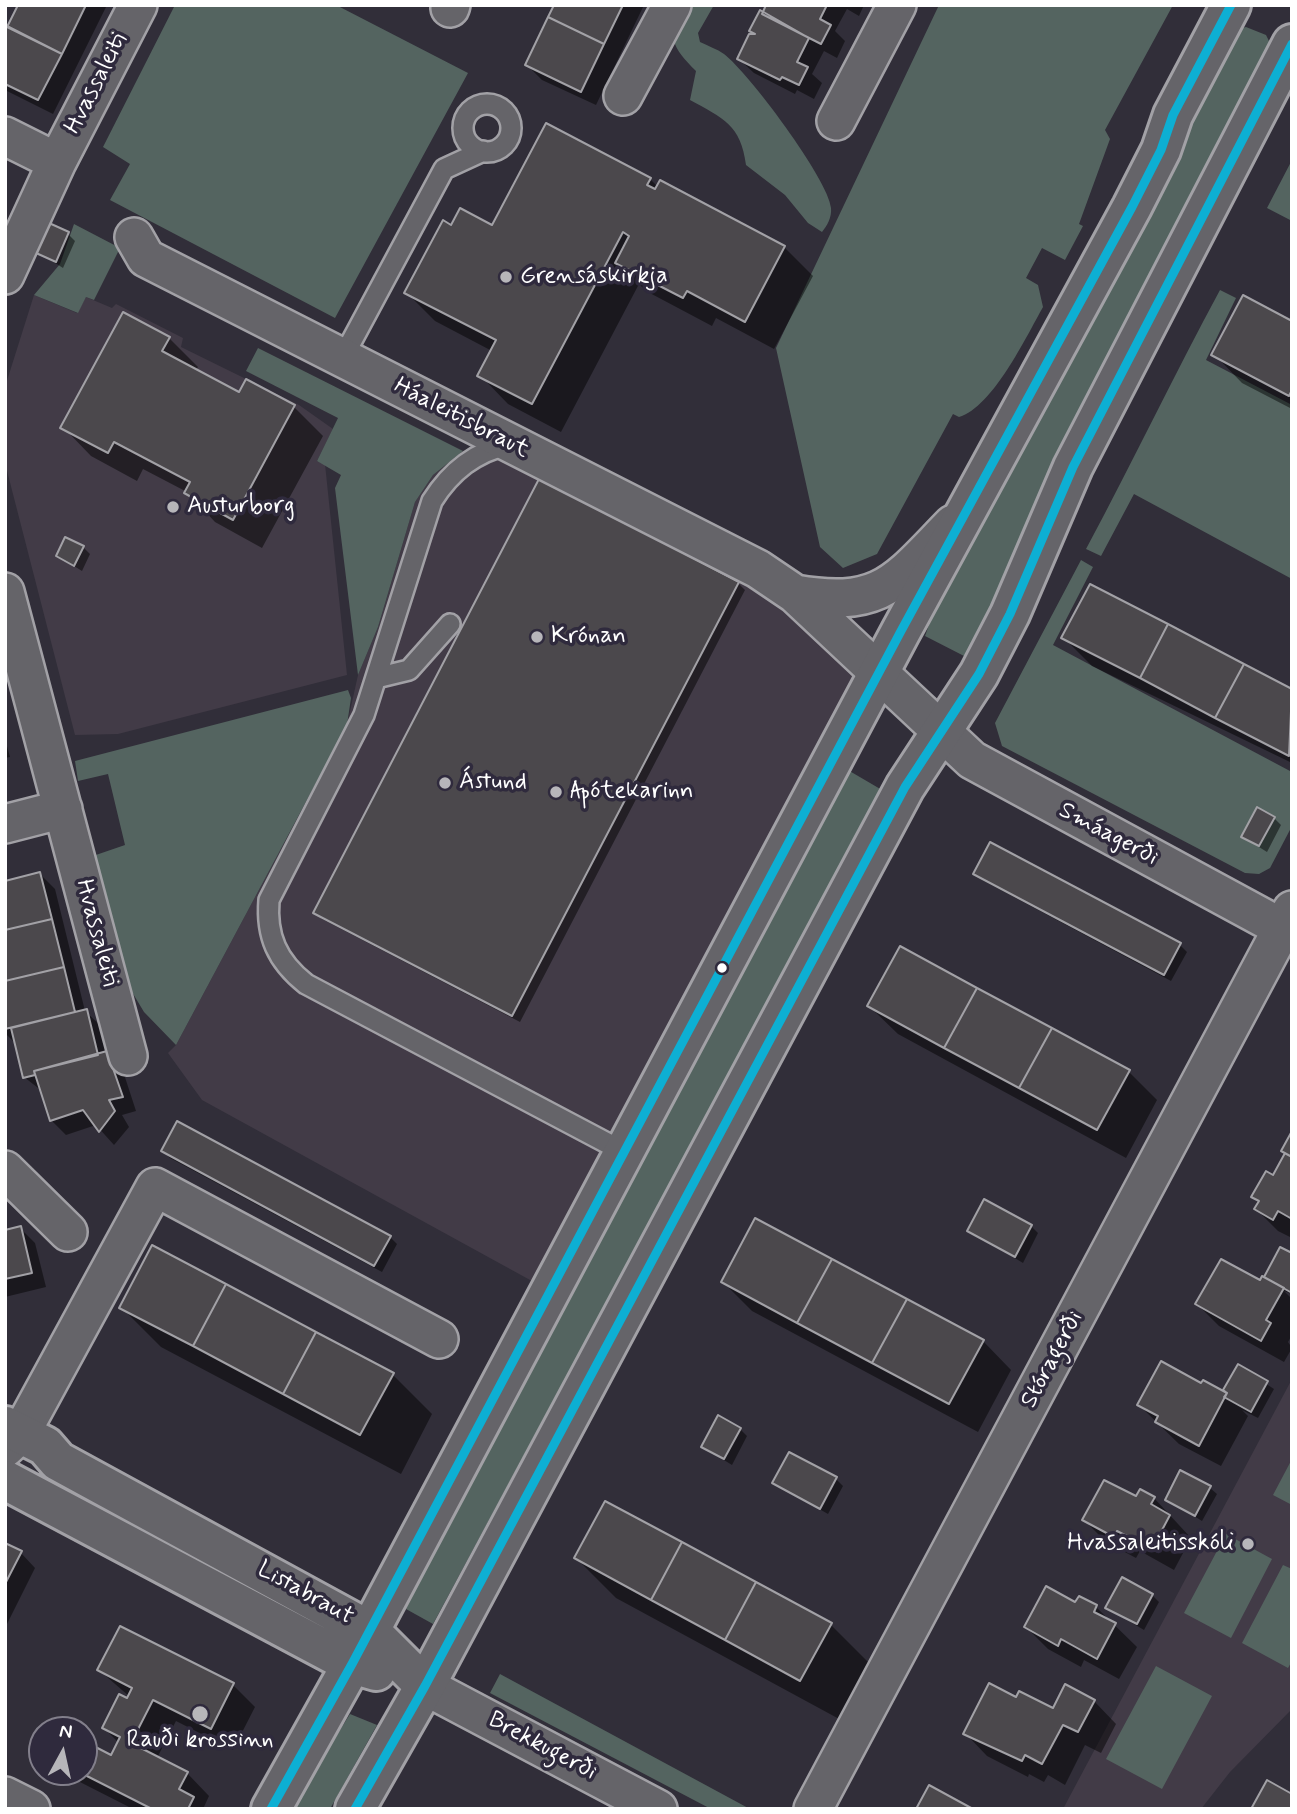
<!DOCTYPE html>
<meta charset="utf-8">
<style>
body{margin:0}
#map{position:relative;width:1297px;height:1814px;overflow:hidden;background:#312e39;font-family:Mynerve,sans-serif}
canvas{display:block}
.frame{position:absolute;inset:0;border:7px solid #fff;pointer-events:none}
.north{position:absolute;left:28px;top:1716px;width:70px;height:70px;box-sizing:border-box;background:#2f2a3d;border:2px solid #827f8b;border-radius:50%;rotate:8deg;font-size:19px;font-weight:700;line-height:28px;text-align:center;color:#fff}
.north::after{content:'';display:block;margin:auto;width:24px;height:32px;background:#b7b6ba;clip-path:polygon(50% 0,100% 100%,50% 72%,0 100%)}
</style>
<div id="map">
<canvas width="1297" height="1814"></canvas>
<div class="frame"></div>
<div class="north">N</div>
</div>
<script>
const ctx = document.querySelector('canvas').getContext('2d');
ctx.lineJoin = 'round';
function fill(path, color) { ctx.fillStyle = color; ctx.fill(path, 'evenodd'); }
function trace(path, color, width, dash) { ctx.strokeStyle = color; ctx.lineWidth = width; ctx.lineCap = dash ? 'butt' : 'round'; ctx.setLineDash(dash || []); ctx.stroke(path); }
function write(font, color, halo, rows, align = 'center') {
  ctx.font = font + ' Mynerve,sans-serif'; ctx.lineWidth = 7; ctx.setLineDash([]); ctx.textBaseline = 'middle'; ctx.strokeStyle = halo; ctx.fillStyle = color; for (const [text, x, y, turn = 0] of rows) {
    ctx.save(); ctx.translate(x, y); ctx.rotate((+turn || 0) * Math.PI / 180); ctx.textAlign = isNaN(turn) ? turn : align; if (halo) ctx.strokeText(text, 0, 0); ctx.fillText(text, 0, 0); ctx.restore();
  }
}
fill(new Path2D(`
 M34 295 77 313 86 297 112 308 116 304 183 338 181 347 299 405 333 429 317 461 325 464 347 675 118 734 75 735 5 463V387Z
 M491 444 785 595 870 666 541 1286 202 1100 168 1053 176 1045 347 725 358 675 378 627 415 502 433 475 463 451Z
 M1292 1379V1709L1230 1772 1201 1809H1063Z`), '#423b47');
fill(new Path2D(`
 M175 5H336L468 73 335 318 110 200 130 164 103 147Z
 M683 5H714L698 33 700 42C708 46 717 49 724 54 748 72 829 180 831 208 832 217 827 226 822 232L808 223 785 195 746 165C741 125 723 118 690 100L696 71C672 47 666 37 683 5Z
 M939 5H1173L1105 130 1110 139 1079 224 1083 226 1065 260 1042 248 1026 278 1038 285 1043 307C1026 337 993 407 959 417L953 414 877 554 843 568 820 547 776 348Z
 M1246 27 1266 35 1273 49 977 642 966 657 925 636 930 622 1169 171 1185 122 1238 29Z
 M1292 160V221L1267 208Z
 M74 224 120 248 94 300 86 297 78 313 34 295 60 264Z
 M1220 290 1236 298 1206 360 1292 405V579L1134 494 1101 556 1086 549C1132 463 1174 375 1220 290Z
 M258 348 463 451 433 475 415 502 378 627 358 675 335 488 341 475 317 461 338 418 246 371Z
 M1081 560 1093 567 1053 645 1290 771 1292 768V826L1270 868 1259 874 1245 873 1002 746 995 723Z
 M348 690 351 698 347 725 176 1045 144 1012 120 972 90 857 125 845 108 774 78 781 75 761Z
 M841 766 882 790 433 1624 406 1609 415 1586Z
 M1292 1459V1505L1273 1495Z
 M1226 1534 1272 1559 1231 1638 1184 1613Z
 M1283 1565 1292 1569V1661L1288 1668 1242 1643Z
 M1156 1666 1212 1696 1162 1789 1106 1759Z
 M500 1674 750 1809H711L490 1693Z
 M350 1714 377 1725 330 1809H291Z`), '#546460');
fill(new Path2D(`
 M20 5H107L53 114 5 90V27L8 29Z
 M556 5H644L596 105 542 80 527 65Z
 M767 5H864L859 16 847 9 835 31 845 41 837 58 824 51 812 74 822 83 814 99 797 90 795 94 754 73 739 59 762 41 752 31Z
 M650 179 658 187 784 247 813 276 774 349 716 318 712 326 646 291 639 284 561 432 508 404 480 375 492 351 435 321 406 292 452 227H493Z
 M68 234 75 241 63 268 38 252Z
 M1292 323V409L1242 383 1214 354Z
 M169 338 198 367 195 371 239 395 294 407 323 436 262 548 215 522 187 492 143 469 137 481 91 456 63 427Z
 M541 480 738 583 745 590 520 1022 322 919 315 912Z
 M83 547 90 554 82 571 58 556Z
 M1064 638 1292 691V763L1092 666Z
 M5 739 10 757 5 758Z
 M1274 818 1281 825 1267 852 1243 837Z
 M40 874 55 889 85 1011 101 1026 108 1054 122 1068 136 1111 122 1115 129 1127 114 1145 96 1125 66 1135 51 1120 42 1091 24 1077 16 1044 5 1033V882Z
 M975 874 1180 945 1187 952 1171 981 982 880Z
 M869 1006 1129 1072 1157 1100 1126 1158 898 1034Z
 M1292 1135V1238L1278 1231 1256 1209 1259 1203 1254 1197 1273 1178 1286 1154Z
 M163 1151 390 1237 397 1244 382 1272 170 1158Z
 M1031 1226 1038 1233 1023 1263 970 1231Z
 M20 1228 35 1243 46 1287 5 1297V1231Z
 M1281 1249 1292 1255V1294L1284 1291 1292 1299V1335L1288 1342 1292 1348 1284 1362 1219 1326 1197 1304 1260 1283Z
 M723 1282 983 1341 1011 1370 978 1432 752 1311Z
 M121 1307 392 1374 432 1414 401 1474 161 1347Z
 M1239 1366 1274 1389 1258 1418 1242 1410 1248 1416 1221 1466 1179 1444 1139 1405 1202 1386 1224 1393Z
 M740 1429 747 1436 732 1465 703 1447Z
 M836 1479 843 1486 828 1514 774 1483Z
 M1210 1488 1217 1494 1202 1521 1167 1499Z
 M1137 1498H1154L1191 1538 1174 1570 1140 1551 1136 1558 1106 1542 1084 1520Z
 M5 1545 21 1553 35 1568 5 1628Z
 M576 1558 830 1624 871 1665 841 1720 616 1598Z
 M1152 1595 1159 1602 1144 1630 1107 1608Z
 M1076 1604 1096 1607 1137 1647 1119 1679 1084 1660 1081 1667 1048 1649 1026 1627Z
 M99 1670 233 1685 255 1707 233 1750 176 1721 157 1758 187 1773 209 1796 203 1809H133L76 1780 68 1772H84V1743L112 1757 119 1743 104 1728 130 1697Z
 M1094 1701 1116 1724 1101 1753 1085 1745 1065 1785 1048 1775 1044 1782 1029 1774 1028 1777 987 1756 965 1733Z`), '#0007');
const building = new Path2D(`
 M18 5H86L62 54 7 27Z
 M554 5H623L604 44 548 17Z
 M766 5H827L820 19 831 25 821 44 762 14Z
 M760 10 809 38 797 62 808 67 799 85 782 77 780 80 737 59 749 34H755L749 31Z
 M548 17 604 44 581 92 525 65Z
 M5 25 62 54 38 100 5 84Z
 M546 123 651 178 647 185 655 189 660 180 785 246 745 322 687 291 683 298 615 263 629 236 623 232 532 404 477 376 496 340 404 293 443 220 451 225 460 208 492 225Z
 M49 223 69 232 56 262 36 253Z
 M1243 295 1292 321V390L1289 396 1211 355Z
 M123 312 170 337 162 351 239 392 246 379 295 405 233 520 184 493 190 482 114 442 108 453 60 428Z
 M540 477 739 582 512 1016 313 913Z
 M65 537 84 546 74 566 56 556Z
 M1090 584 1168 624 1140 678 1061 638Z
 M1168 624 1244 664 1215 718 1140 678Z
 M1244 664 1292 689 1289 756 1215 718Z
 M1257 807 1275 817 1259 846 1241 837Z
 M990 842 1181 943 1164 975 973 874Z
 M40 872 52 919 5 930V881Z
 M52 919 64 967 5 981V930Z
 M900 946 977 988 944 1048 867 1006Z
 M64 967 75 1012 5 1029V981Z
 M977 988 1052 1028 1019 1088 944 1048Z
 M87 1009 98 1055 34 1071 35 1075 23 1078 11 1028Z
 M1052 1028 1130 1070 1097 1130 1019 1088Z
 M107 1051 123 1097 109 1100 115 1111 99 1132 83 1110 50 1121 34 1071Z
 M177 1121 391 1236 374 1266 161 1151Z
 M1292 1131V1157L1281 1151Z
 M1285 1153 1292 1157V1219L1278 1211 1273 1220 1254 1209 1259 1201 1251 1197 1266 1171 1273 1175Z
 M984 1199 1032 1225 1015 1257 967 1231Z
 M755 1218 832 1259 797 1323 721 1282Z
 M21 1226 32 1273 5 1279V1230Z
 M152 1245 226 1284 193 1346 119 1308Z
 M1280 1247 1292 1253V1293L1264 1277Z
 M832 1259 907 1299 872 1363 797 1323Z
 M1221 1259 1260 1280 1262 1276 1284 1288 1266 1320 1271 1323 1261 1341 1195 1304Z
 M226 1284 316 1332 283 1394 193 1346Z
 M907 1299 984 1340 949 1404 872 1363Z
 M316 1332 394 1373 360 1435 283 1394Z
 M1161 1361 1201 1383 1203 1380 1227 1393 1199 1446 1155 1422 1158 1416 1137 1405Z
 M1238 1364 1268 1381 1251 1412 1224 1397 1227 1393 1223 1390Z
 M718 1415 741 1428 724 1459 701 1447Z
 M789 1452 837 1477 820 1509 772 1483Z
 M1180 1470 1211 1486 1195 1516 1165 1500Z
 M1104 1480 1136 1496 1140 1489 1155 1497 1151 1504 1170 1515 1152 1549 1117 1531 1114 1537 1082 1520Z
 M605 1501 682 1542 651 1600 574 1558Z
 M682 1542 756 1582 725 1640 651 1600Z
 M5 1543 22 1551 5 1584Z
 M1122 1577 1153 1594 1137 1624 1105 1608Z
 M756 1582 832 1623 800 1681 725 1640Z
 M1046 1586 1075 1602 1079 1596 1097 1605 1094 1612 1116 1623 1097 1659 1061 1639 1058 1646 1024 1627Z
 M120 1626 234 1683 211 1729 153 1700 131 1743 188 1772 179 1789 194 1797 188 1809H152L79 1772H84V1741L111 1755 120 1737 102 1728 119 1694 127 1698 132 1688 97 1670Z
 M989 1683 1016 1697 1019 1691 1053 1708 1065 1684 1095 1700 1078 1732 1063 1725 1042 1764 1025 1755 1022 1761 963 1734Z
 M1267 1780 1292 1794V1809H1251Z
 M929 1785 973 1809H916Z`);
fill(building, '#4b484c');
trace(building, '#a2a1a6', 2);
const lane = new Path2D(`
 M463 128a24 24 0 1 1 48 0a24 24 0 1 1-48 0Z
 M342 359 444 169 483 151
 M510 444C475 452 451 471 432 501L364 715 269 900C266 936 277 961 306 984L624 1152
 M376 678 409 670 450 624`);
const street = new Path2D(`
 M450 8 451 5
 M623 96 672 5
 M836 121 897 5
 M5 136 57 162
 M134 237 146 258 758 569 795 594 972 760 1282 928
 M5 275 57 162 138 5
 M5 592 128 1056
 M795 594C882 609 896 582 953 524
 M5 824 63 809
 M5 1170 68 1232
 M5 1448 21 1433 155 1187 439 1339
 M425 1686 658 1809
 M5 1796 31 1809
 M813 1809 1292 910`);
const secondary = new Path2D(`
 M5 1426 45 1446 58 1461 370 1631 425 1686
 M5 1480 352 1664 376 1671
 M271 1809 352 1664 901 631 1132 207 1161 150 1173 115 1231 5
 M355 1809 425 1686 905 787 979 674 1010 614 1073 467 1292 44`);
trace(lane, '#a2a1a6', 24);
trace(street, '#a2a1a6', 42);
trace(secondary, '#a2a1a6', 44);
trace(lane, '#656469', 19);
trace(street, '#656469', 37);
trace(secondary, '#656469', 38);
trace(new Path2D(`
 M271 1809 352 1664 901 631 1132 207 1161 150 1173 115 1231 5
 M355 1809 425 1686 905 787 979 674 1010 614 1073 467 1292 44`), '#0dafd3', 9);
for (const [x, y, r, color] of [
 [506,277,7,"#b7b6ba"],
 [173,507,7,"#b7b6ba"],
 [537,637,7,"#b7b6ba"],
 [445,783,7,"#b7b6ba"],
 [556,792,7,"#b7b6ba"],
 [722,968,6,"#fff"],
 [1248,1544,7,"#b7b6ba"],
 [200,1714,9,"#b7b6ba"]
]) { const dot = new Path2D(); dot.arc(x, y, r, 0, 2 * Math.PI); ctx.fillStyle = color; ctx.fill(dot); trace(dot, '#2f2a3d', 2.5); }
write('24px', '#fff', '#2f2a3d', [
 ["Hvassaleiti",97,84,-63],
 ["Háaleitisbraut",461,419,27],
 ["Smáagerði",1108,835,28],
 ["Hvassaleiti",96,933,75],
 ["Stóragerði",1053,1360,-62],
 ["Listabraut",305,1594,29],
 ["Brekkugerði",542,1747,28]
]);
write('24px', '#fff', '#2f2a3d', [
 ["Grensáskirkja",520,277],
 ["Austurborg",187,507],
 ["Krónan",551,637],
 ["Ástund",459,783],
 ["Apótekarinn",570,792],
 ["Hvassaleitisskóli",1234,1544,"right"],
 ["Rauði krossinn",200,1741,"center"]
], 'left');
</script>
